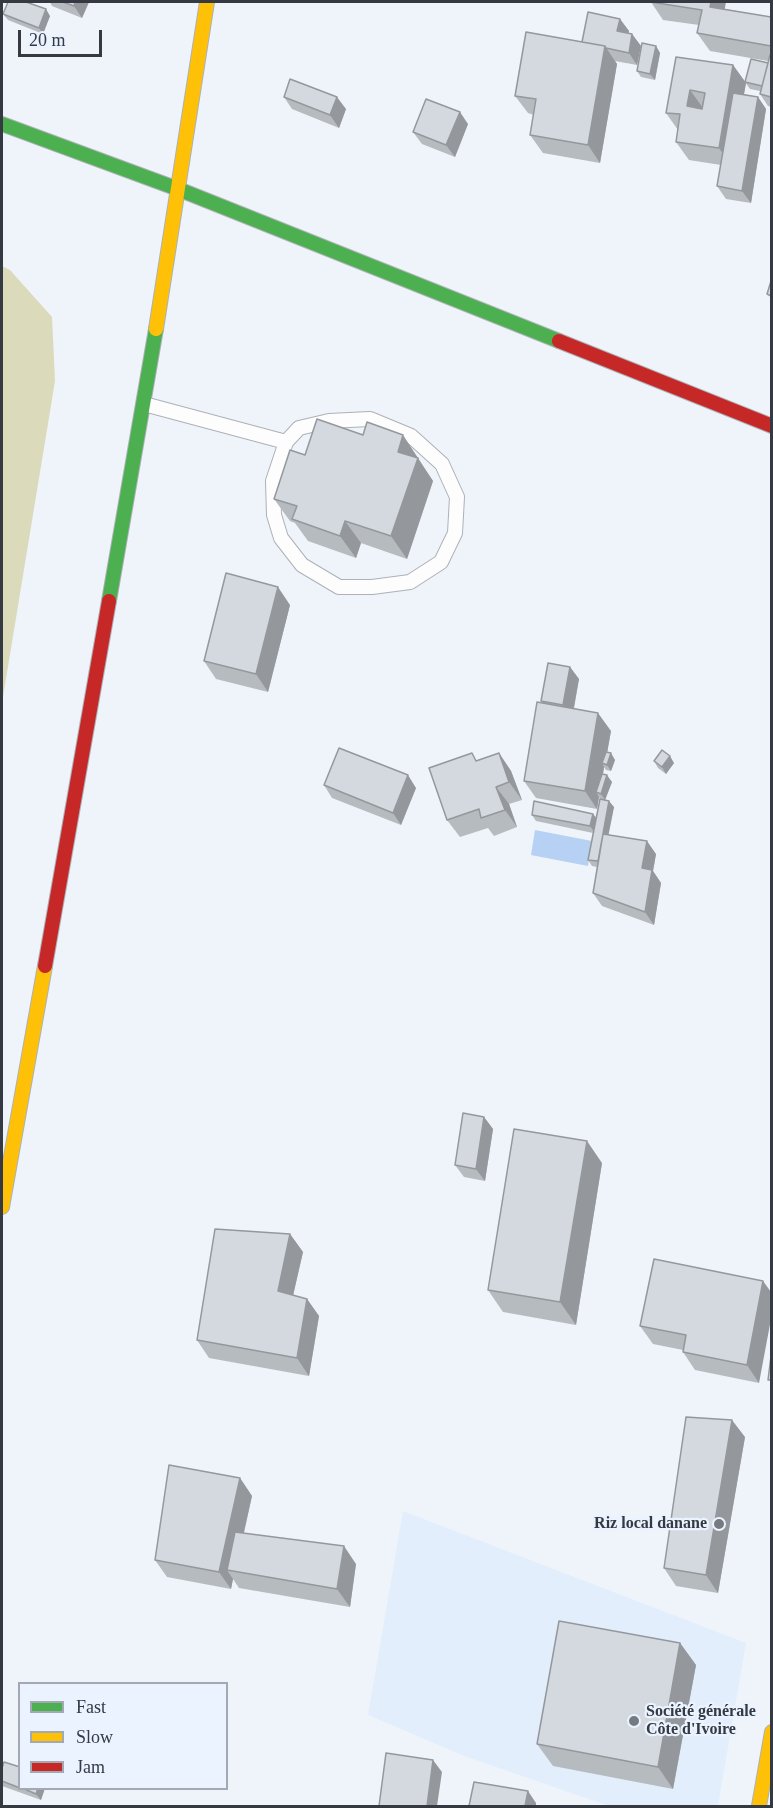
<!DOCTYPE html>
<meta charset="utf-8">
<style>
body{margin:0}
#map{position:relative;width:773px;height:1808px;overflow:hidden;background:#eff4fa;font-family:"Times New Roman",serif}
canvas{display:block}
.frame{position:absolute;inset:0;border:3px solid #353a42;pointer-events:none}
.legend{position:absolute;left:18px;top:1682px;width:210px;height:108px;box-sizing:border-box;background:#eaf3ff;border:2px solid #a2a9b3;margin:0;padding:8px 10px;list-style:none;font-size:18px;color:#353a42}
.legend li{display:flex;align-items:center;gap:12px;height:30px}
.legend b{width:30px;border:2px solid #a2a9b3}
.scale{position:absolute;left:18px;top:30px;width:84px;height:27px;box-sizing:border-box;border:3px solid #353a42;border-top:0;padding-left:8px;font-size:18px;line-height:21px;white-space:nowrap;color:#353a42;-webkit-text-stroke:4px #eaf3ff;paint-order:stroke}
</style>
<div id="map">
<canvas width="773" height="1808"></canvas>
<div class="frame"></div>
<ul class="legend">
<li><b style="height:8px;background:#4caf50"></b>Fast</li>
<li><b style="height:8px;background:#ffc107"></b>Slow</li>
<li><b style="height:8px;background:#c62828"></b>Jam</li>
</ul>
<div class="scale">20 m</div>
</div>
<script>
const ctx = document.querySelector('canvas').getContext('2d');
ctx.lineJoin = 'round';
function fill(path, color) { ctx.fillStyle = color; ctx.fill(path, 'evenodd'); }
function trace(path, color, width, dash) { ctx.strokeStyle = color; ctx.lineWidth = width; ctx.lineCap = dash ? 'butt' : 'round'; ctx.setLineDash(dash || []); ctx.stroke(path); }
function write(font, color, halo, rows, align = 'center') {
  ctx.font = font + ' "Times New Roman",serif'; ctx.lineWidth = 4.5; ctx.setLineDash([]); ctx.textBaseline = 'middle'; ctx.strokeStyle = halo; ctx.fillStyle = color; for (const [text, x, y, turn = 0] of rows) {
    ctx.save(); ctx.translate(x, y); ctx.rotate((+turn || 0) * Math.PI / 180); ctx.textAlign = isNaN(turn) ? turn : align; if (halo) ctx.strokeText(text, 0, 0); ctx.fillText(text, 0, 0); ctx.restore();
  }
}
fill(new Path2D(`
 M403 1511 746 1643 718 1806H609L464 1756 368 1715Z`), '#e3eefc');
fill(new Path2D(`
 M2 266 10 270 52 317 55 381 2 703Z`), '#dbdabb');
fill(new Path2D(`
 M535 830 592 841 588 866 531 855Z`), '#b6d1f4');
const lane = new Path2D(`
 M144 404 286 442
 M370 419 411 436 442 464 457 497 455 533 441 562 410 582 372 587H339L302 565 281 538 274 515 273 481 286 442 299 428 329 421Z`);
const fast = new Path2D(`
 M2 124 178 189 559 341
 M109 601 156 329`);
const slow = new Path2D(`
 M156 329 207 2
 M2 1207 45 966
 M759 1806 772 1732`);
const jam = new Path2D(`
 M559 341 772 426
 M45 966 109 601`);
trace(lane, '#adb1b7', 16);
trace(fast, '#adb1b7', 16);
trace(slow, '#adb1b7', 16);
trace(jam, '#adb1b7', 16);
trace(lane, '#fdfdfe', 14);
trace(fast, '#4caf50', 14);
trace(slow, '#ffc107', 14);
trace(jam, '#c62828', 14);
fill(new Path2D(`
 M50 2H89L82 18 52 6Z
 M651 2 725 9 771 17V107L768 106 760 94V91L750 89 745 82 768 63V61L710 51 697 33 699 25 663 20Z
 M3 14 50 16 43 34 8 20Z
 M620 19 629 31 628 33 632 34 641 46 637 65 615 61 617 64 600 163 543 153 530 135 534 115 528 113 515 96 582 42Z
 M656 46 660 53 655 80 641 77 637 71Z
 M676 57 733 65 746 83 744 94 758 97 766 109 751 203 726 199 717 186 721 165 689 160 676 142 678 130 666 113Z
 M284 97 346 109 339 128 292 109Z
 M468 124 455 157 422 144 413 132Z
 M305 455 419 458 418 459 433 481 407 559 361 543 356 558 308 541 295 523 290 521 274 499Z
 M290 605 268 692 216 679 204 661Z
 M570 667 579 679 574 709 611 731 607 752 615 760 611 771 606 770 604 767 603 774 612 782 605 800 614 807 608 834 656 854 653 871 661 883 654 925 602 906 593 893 597 867 592 866 588 860 593 833 536 821 532 815 593 814 596 818 600 799 599 797 597 809 536 798 524 781 543 703 541 701Z
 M499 753 511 771 522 800 509 804 517 827 494 836 488 828 460 837 447 820 478 760Z
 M654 761 674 763 666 774 658 768Z
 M324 785 416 788 401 825 332 798Z
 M484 1117 493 1129 485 1181 464 1177 455 1165Z
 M602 1163 576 1325 503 1312 488 1290Z
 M290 1234 303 1252 293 1295 307 1299 319 1316 309 1376 209 1358 197 1340Z
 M763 1281 759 1383 695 1370 683 1352V1350L653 1344 640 1326Z
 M745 1437 718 1593 676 1586 664 1568Z
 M240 1478 252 1496 244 1533 356 1564 350 1607 239 1588 233 1579 231 1589 167 1577 155 1560Z
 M680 1643 696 1665 673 1789 553 1766 537 1744Z
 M20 1767V1788H45L41 1800 2 1786V1768Z`), '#b6bbc0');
fill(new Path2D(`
 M75 2H89L82 18 74 6Z
 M711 2H726L722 24 710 7Z
 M46 9 50 16 43 34 39 28Z
 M620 19 629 31 626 43 617 31Z
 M632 34 641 46 637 65 629 53Z
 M605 46 617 64 600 163 588 145Z
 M656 46 660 53 655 80 650 74Z
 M733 65 746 83 731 166 719 148Z
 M690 90 703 108 700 124 687 106Z
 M337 97 346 109 339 128 330 115Z
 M758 97 766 109 751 203 742 191Z
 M460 112 468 124 455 157 446 145Z
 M403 435 433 481 407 559 391 536 398 452Z
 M345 521 361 543 356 558 340 536Z
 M278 587 290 605 268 692 256 674Z
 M570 667 579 679 572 717 563 705Z
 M598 713 611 731 605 765 602 763 604 767 600 794 596 792 599 797 597 809 585 791Z
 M499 753 511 771 522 800 509 782Z
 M611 753 615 760 611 771 607 765Z
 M670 756 674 763 666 774 662 767Z
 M408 775 416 788 401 825 393 813Z
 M607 775 612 782 605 800 601 794Z
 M496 787 509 804 517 827 505 810Z
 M609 801 614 807 602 868 598 861Z
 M593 814 598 820 595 833 590 826Z
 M647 841 656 854 653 871 661 883 654 925 645 912 642 868Z
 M484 1117 493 1129 485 1181 476 1169Z
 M587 1141 602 1163 576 1325 560 1302Z
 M290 1234 303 1252 290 1309 278 1291Z
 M763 1281 771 1292V1319L759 1383 747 1365Z
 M307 1299 319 1316 309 1376 297 1358Z
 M732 1420 745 1437 718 1593 706 1575Z
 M240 1478 252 1496 235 1571 227 1570 233 1579 231 1589 219 1572Z
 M344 1546 356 1564 350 1607 337 1589Z
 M680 1643 696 1665 673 1789 658 1767Z
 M433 1760 442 1772 437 1806H427Z
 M38 1788H45L41 1800 36 1794Z
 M528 1791 536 1803V1806H525Z`), '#94989c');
const building = new Path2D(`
 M8 2H26L46 9 39 28 3 14Z
 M63 2H75L74 6Z
 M651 2H711L710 7 771 17V46L697 33 702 10Z
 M588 12 620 19 617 31 632 34 629 53 606 48 605 46 582 42Z
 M526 32 605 46 588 145 530 135 536 99 515 96Z
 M642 43 656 46 650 74 637 71Z
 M770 55H771V97L760 94Z
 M676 57 733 65 719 148 676 142 680 114 666 113ZM690 90 705 93 702 109 687 106Z
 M751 59 768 63 762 86 745 82Z
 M290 79 337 97 330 115 284 97Z
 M733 93 758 97 742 191 717 186Z
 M426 99 460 112 446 145 413 132Z
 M771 281V296L767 294Z
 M317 419 363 435 367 422 403 435 398 452 418 458 391 536 345 521 340 536 292 519 297 506 274 499 290 450 305 455Z
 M226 573 278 587 256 674 204 661Z
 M548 663 570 667 563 705 541 701Z
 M537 702 598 713 585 791 524 781Z
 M339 748 408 775 393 813 324 785Z
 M662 750 670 756 662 767 654 761Z
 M606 752 611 753 607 765 602 763Z
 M472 753 476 761 499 753 509 782 496 787 505 810 481 818 479 809 447 820 429 768Z
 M602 774 607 775 601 794 596 792Z
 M600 799 609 801 598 861 588 860Z
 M534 801 593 814 590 826 532 815Z
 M603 834 647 841 642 868 652 870 645 912 593 893Z
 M463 1113 484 1117 476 1169 455 1165Z
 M514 1129 587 1141 560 1302 488 1290Z
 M215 1229 290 1234 278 1291 307 1299 297 1358 197 1340Z
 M654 1259 763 1281 747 1365 683 1352 686 1335 640 1326Z
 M771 1356V1380H768Z
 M686 1417 732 1420 706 1575 664 1568Z
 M169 1465 240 1478 219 1572 155 1560Z
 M235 1532 344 1546 337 1589 227 1570Z
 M559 1621 680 1643 658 1767 537 1744Z
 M386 1753 433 1760 427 1806H379Z
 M4 1762 20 1767V1788L2 1781V1768Z
 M474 1782 528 1791 525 1806H469Z
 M22 1788H38L36 1794Z`);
fill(building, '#d4d9df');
trace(building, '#94989c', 1.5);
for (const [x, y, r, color] of [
 [719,1524,6,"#767b82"],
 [634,1721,6,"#767b82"]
]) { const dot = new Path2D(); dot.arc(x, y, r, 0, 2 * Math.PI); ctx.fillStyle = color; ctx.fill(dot); trace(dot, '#eaf3ff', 2); }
write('bold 16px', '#353a42', '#eaf3ff', [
 ["Riz local danane",707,1524],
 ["Société générale",646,1712,"left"],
 ["Côte d'Ivoire",646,1730,"left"]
], 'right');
</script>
